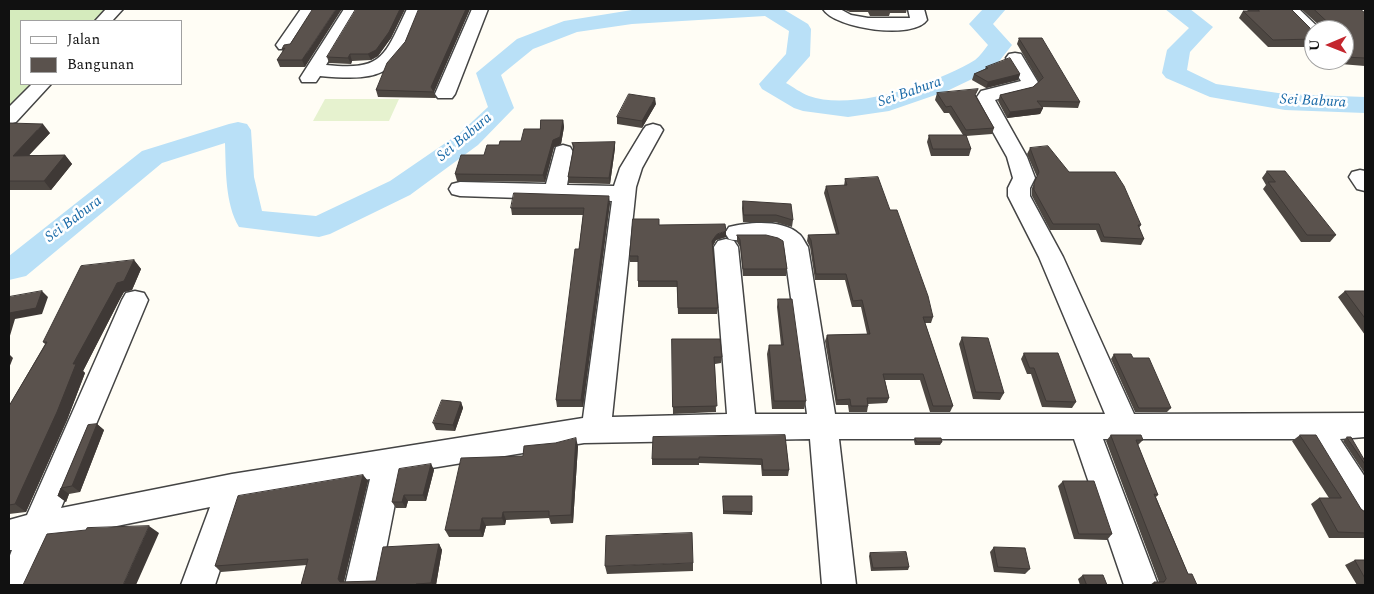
<!DOCTYPE html>
<style>
body{margin:0}
#map{position:relative;width:1374px;height:594px;overflow:hidden;background:#fffdf5;font-family:Spectral,serif}
canvas{display:block}
.frame{position:absolute;inset:0;border:10px solid #111;pointer-events:none}
.legend{position:absolute;left:20px;top:20px;width:162px;height:65px;box-sizing:border-box;background:#fff;border:1px solid #a0a0a0;margin:0;padding:6px 9px;list-style:none;font-size:15px;color:#111}
.legend li{display:flex;align-items:center;gap:10px;height:25px}
.legend b{width:25px;border:1px solid #a0a0a0}
.north{position:absolute;left:1304px;top:20px;width:50px;height:50px;box-sizing:border-box;background:#fff;border:1px solid #a0a0a0;border-radius:50%;rotate:269deg;font-size:14px;font-weight:700;line-height:20px;text-align:center;color:#111}
.north::after{content:'';display:block;margin:auto;width:18px;height:22px;background:#c4262e;clip-path:polygon(50% 0,100% 100%,50% 72%,0 100%)}
</style>
<div id="map">
<canvas width="1374" height="594"></canvas>
<div class="frame"></div>
<ul class="legend">
<li><b style="height:6px;background:#fff"></b>Jalan</li>
<li><b style="height:14px;background:#5a524d"></b>Bangunan</li>
</ul>
<div class="north">U</div>
</div>
<script>
const ctx = document.querySelector('canvas').getContext('2d');
ctx.lineJoin = 'round';
function fill(path, color) { ctx.fillStyle = color; ctx.fill(path, 'evenodd'); }
function trace(path, color, width, dash) { ctx.strokeStyle = color; ctx.lineWidth = width; ctx.lineCap = dash ? 'butt' : 'round'; ctx.setLineDash(dash || []); ctx.stroke(path); }
function write(font, color, halo, rows, align = 'center') {
  ctx.font = font + ' Spectral,serif'; ctx.lineWidth = 5; ctx.setLineDash([]); ctx.textBaseline = 'middle'; ctx.strokeStyle = halo; ctx.fillStyle = color; for (const [text, x, y, turn = 0] of rows) {
    ctx.save(); ctx.translate(x, y); ctx.rotate((+turn || 0) * Math.PI / 180); ctx.textAlign = isNaN(turn) ? turn : align; if (halo) ctx.strokeText(text, 0, 0); ctx.fillText(text, 0, 0); ctx.restore();
  }
}
fill(new Path2D(`
 M9 9H114L101 21H21V84H39L9 114Z`), '#d5ebbd');
fill(new Path2D(`
 M325 99H399L389 121H313Z`), '#e6f2cf');
fill(new Path2D(`
 M661 9H783L808 24 811 29 810 56 786 83C793 87 801 93 809 96 852 112 938 83 975 60 980 56 984 50 988 45L969 24 983 9H1006L993 24 1012 45 993 69 947 91 889 111 848 117 803 111 794 108 762 89 759 84 786 54 789 31 765 16 632 24 577 32 533 49 501 75 514 108 478 145 410 195 330 234 319 237 239 227C225 204 226 169 225 143L162 163 26 276 9 280V256L142 151 229 124 238 122 247 124 251 130 254 177 262 211 316 216 390 181 460 133 488 107 476 73 517 39 564 21 632 10Z
 M1165 9H1190L1213 27 1190 52 1187 70 1216 84 1285 94 1365 97V113L1285 110 1210 97 1166 78 1162 73 1167 50 1189 28Z`), '#b9e0f7');
const minor = new Path2D(`
 M106 9H123L112 21H95Z
 M301 9H317L291 49H279L276 45Z
 M344 9H360L326 65C383 71 384 57 407 9H423C396 73 389 82 320 76L316 82H302L300 78Z
 M472 9H488L455 94 452 98H438L435 94Z
 M823 9H840L851 15 868 18H910L908 9H924L927 20C914 40 835 29 823 9Z
 M1282 9H1299L1321 30H1314V37L1308 36Z
 M1015 53 1021 54 1039 84C1030 97 1008 95 995 100L1027 157 1035 178 1030 188V196L1063 257 1134 414 1365 413V437L1340 439 1365 477V518L1354 514 1309 439H1103L1158 585H1124L1074 439H839L856 585H822L810 439 584 443 401 473 379 585H345L370 479 243 500 215 585H181L210 507 48 540 31 585H9V558L12 550H9V520L27 515 122 300 126 293 135 291 144 293 148 300 61 508 232 474 583 418 612 201 460 196 452 194 449 189 452 184 460 182 546 184 556 147 563 145 570 147 573 152 567 185 614 186 620 168 643 130 646 126 653 124 660 126 663 130 642 168 636 187 612 417 727 414 714 247 718 241 726 239 734 241 738 247 755 414H807L784 247C770 233 747 244 729 239L725 233 729 227C748 222 783 219 799 234 803 237 805 243 808 247L835 414H1105L1039 257 1008 196V188L1013 178 1007 157 975 100 981 91 1021 81 1006 58 1009 54Z
 M32 84H51L16 122 9 124V107Z
 M1360 170 1365 171V191L1357 189 1349 177 1352 172Z`);
trace(minor, '#444', 3);
fill(minor, '#fff');
fill(new Path2D(`
 M313 9 305 67H280L277 60 283 52 282 49 290 44Z
 M357 9H405L391 38 378 56 371 60 352 61 351 64 329 63 327 57Z
 M419 9H470L434 92 436 98 378 97 376 90 405 42Z
 M842 9H907L906 13H890L889 16H870L868 12H850Z
 M1246 9H1291L1312 30H1314V47H1268L1239 18 1243 11H1248Z
 M1301 9H1360L1365 13V66L1328 63 1325 60H1344V30H1317L1320 26Z
 M1019 38 1080 102 1078 108 1042 107 1043 108 1040 114 1007 118 998 101 1000 95 1033 87 1039 82 1017 44Z
 M986 67 1020 74 1018 80 986 88 972 80 974 74 985 69Z
 M937 93 976 95 994 128 992 134 966 136 971 149 969 156H931L927 142 929 135H963L949 113H944L935 100Z
 M656 104 642 128 617 124V117Z
 M563 120 564 127 561 144 554 147 545 182 457 181 455 174 499 145 521 141 540 129Z
 M9 123 50 133 29 155H65L72 164 51 190H9Z
 M615 142V148L610 184 569 183 568 177 573 149 572 143Z
 M1030 148 1069 172 1141 225 1139 228 1144 239 1141 245 1101 242 1096 230H1050L1032 196V188L1037 177 1027 154Z
 M1267 171 1336 235 1330 242H1301L1263 189 1266 185 1262 178Z
 M845 179 890 210 933 317 931 323H925L953 406 950 412H930L920 380H885L889 398 887 403 868 404V406L867 412H849L848 405H836L825 341 827 335 867 334 861 307H852L845 280H815L810 247 807 241 808 235 836 234 824 193 826 186H844Z
 M743 201 793 220 792 227 775 222H743L742 208Z
 M610 203 583 407H557L556 400 579 249 583 215H512L511 208Z
 M659 219V225L726 237 716 240 713 246 718 308 717 314H678L677 287H638V262H630V256Z
 M737 235 787 269 786 276H743L740 247 737 242Z
 M134 260 141 269 132 290 124 292 120 299 83 371 85 373 67 420 26 512 9 514V406L45 344 43 342Z
 M1345 291H1365V335L1338 297Z
 M778 299 806 401 804 409H772L767 354 769 345H781L777 307Z
 M962 337 1004 393 1000 400 973 399 959 344Z
 M672 339 722 357 721 363 715 364 716 412 673 414Z
 M1024 353 1076 402 1072 408 1042 407 1031 374H1027L1021 359Z
 M1114 354 1133 358 1171 408 1167 412H1135L1111 359Z
 M461 402 463 408 455 431 436 430 433 423Z
 M97 424 104 430 80 492 69 494 66 502 58 496 88 425Z
 M785 435 789 470 788 476H762L761 465 699 463V465H652V459Z
 M1111 435 1143 440 1138 445 1158 495 1156 497 1188 574 1197 585H1150L1154 582H1159L1106 441Z
 M1300 435 1361 509 1365 512V538H1329L1311 504 1319 498H1329L1292 441Z
 M1347 437 1365 461V474L1343 441Z
 M915 438 942 442 940 445H915L914 441Z
 M578 446 573 523 551 524 549 518 506 520 505 525 486 526 483 537H449L445 530 523 456Z
 M431 464 434 470 426 501H408L406 508H396L392 502Z
 M363 475 368 481 344 582 376 581 439 544 442 550 436 585H301L307 565 221 572 215 566Z
 M1063 481 1112 534 1107 540 1074 539 1058 486Z
 M723 499 752 512V515L723 514Z
 M994 547 1030 569 1025 574 994 572 990 552Z
 M870 553 909 567 908 570 871 571 869 556Z
 M1355 560H1365V585H1357L1345 565Z
 M693 563V571L607 574 605 566Z
 M1083 575 1107 585H1080L1078 579Z`), '#4d4742');
fill(new Path2D(`
 M336 9H342L305 67 302 60Z
 M400 9H405L391 38 378 56 371 60 368 54Z
 M466 9H470L434 92 431 87Z
 M350 54 352 61 351 64 348 58Z
 M1020 74 1018 80 986 88 988 82Z
 M655 98 656 104 642 128V121Z
 M1043 108 1040 114 1007 118 1010 112Z
 M563 120 564 127 561 144 554 147 545 182 543 175 553 140Z
 M43 124 50 133 20 165 13 156Z
 M615 142V148L610 184 609 178Z
 M65 155 72 164 51 190 44 181Z
 M609 196 610 203 583 407 581 400Z
 M726 231V237L716 240 712 247V241L717 234Z
 M134 260 141 269 132 290 124 292 120 299 83 371 85 373 67 420 26 512 15 504 73 364 117 283Z
 M42 291 48 297 42 314 15 319 9 339V313Z
 M9 354 13 358 9 368Z
 M461 402 463 408 455 431 453 425Z
 M97 424 104 430 80 492 72 486Z
 M576 438 578 446 573 523 571 515Z
 M431 464 434 470 426 501 423 495Z
 M363 475 368 481 343 585 338 579Z
 M61 488 69 494 66 502 58 496Z
 M404 495 408 501 406 508 402 502Z
 M503 512 506 520 505 525 502 518Z
 M482 518 486 526 483 537 480 530Z
 M149 526 159 533 136 585H123Z
 M439 544 442 550 436 585H433L431 583Z`), '#3f3936');
const building = new Path2D(`
 M313 9H336L302 60H277L285 48 282 49 284 45 290 44Z
 M356 9H400L389 32 376 50 368 54H350L348 58 327 57Z
 M419 9H466L431 87 434 92 376 90 387 63 405 42Z
 M871 9H890V10H871Z
 M1257 9H1291L1312 30H1314V39L1273 40 1243 11H1259Z
 M1314 9H1360L1365 13V58L1344 57V30H1320L1321 25 1327 24V22Z
 M1019 38H1042L1080 102 1037 101 1043 108 1010 112 1000 95 1033 87 1043 78Z
 M1010 58 1020 74 988 82 974 74 988 68 986 67Z
 M978 89 975 95 994 128 966 130 951 106 946 107 937 93Z
 M629 94 655 98 642 121 617 117Z
 M541 120H563L560 137 553 140 543 175 455 174 461 155H484L487 145H499L500 141H521L524 129H540Z
 M9 123 43 124 13 156 65 155 44 181H9Z
 M929 135H966L971 149H933Z
 M615 142 609 178 568 177 574 146 572 143Z
 M1048 146 1069 172H1115L1124 186 1141 225H1138L1144 239 1104 237 1099 224H1053L1034 190V183L1039 172 1030 148Z
 M1267 171H1285L1336 235H1307L1268 182H1275Z
 M878 177 890 210H897L928 296 933 317H923L953 406H933L923 374H883L889 398H867L868 406H851L850 399 837 400 827 335 870 334 862 300 853 301 846 274H816L811 240 808 235 839 234 826 186 847 185 845 179Z
 M514 193 609 196 581 400H556L575 249H579L584 208H511Z
 M743 201 791 204 793 220 776 215H744Z
 M633 219H659V225L725 224 726 231 717 234 712 241 718 308H678L677 281H638V256H630Z
 M737 235H766L778 238 783 241 787 269H743L740 240Z
 M134 260 124 281 117 283 113 291 73 364H76L57 412 15 504 9 505V406L47 342H43L81 266Z
 M42 291 36 308 9 313V297Z
 M1345 291H1365V318Z
 M778 299H792L806 401H774L769 345H783Z
 M962 337 988 338 1004 393 976 392Z
 M672 339H720L722 357H714L717 406 673 407Z
 M1024 353H1058L1076 402 1046 401 1034 368H1030Z
 M1114 354H1131L1133 358H1149L1171 408H1139Z
 M442 400 461 402 453 425 433 423Z
 M97 424 72 486 61 488 58 496 88 425Z
 M785 435 789 470H763L762 459 699 457V459H652L653 437Z
 M1111 435H1141L1143 440H1136L1158 495 1154 494 1188 574H1192L1197 585H1156L1154 582H1164L1166 579Z
 M1300 435H1316L1361 509 1365 512V533L1338 532 1319 498H1341Z
 M1347 437H1351L1365 461V464Z
 M576 438 571 515 549 516V511L503 512 502 518H482L480 530H445L461 458 523 456 524 446 555 443Z
 M915 438H941L942 442H917Z
 M431 464 423 495H404L402 502H392L399 469Z
 M363 475 338 579 340 582 376 581 383 547 439 544 431 583 416 584V585H301L308 559 215 566 238 496Z
 M1063 481H1094L1112 534H1079Z
 M723 496H752V512L724 511Z
 M149 526 123 585H23L47 534 86 530 87 528Z
 M692 533 693 563 605 566 606 536Z
 M994 547 1025 548 1030 569 998 567Z
 M906 552 909 567 873 568 870 553Z
 M1355 560H1365V578Z
 M1083 575H1103L1107 585H1087Z`);
fill(building, '#5a524d');
trace(building, '#3f3936', 1);
write('italic 15px', '#1768a6', '#fff', [
 ["Sei Babura",910,93,-19],
 ["Sei Babura",1313,102,3],
 ["Sei Babura",465,138,-40],
 ["Sei Babura",74,220,-37]
]);
</script>
